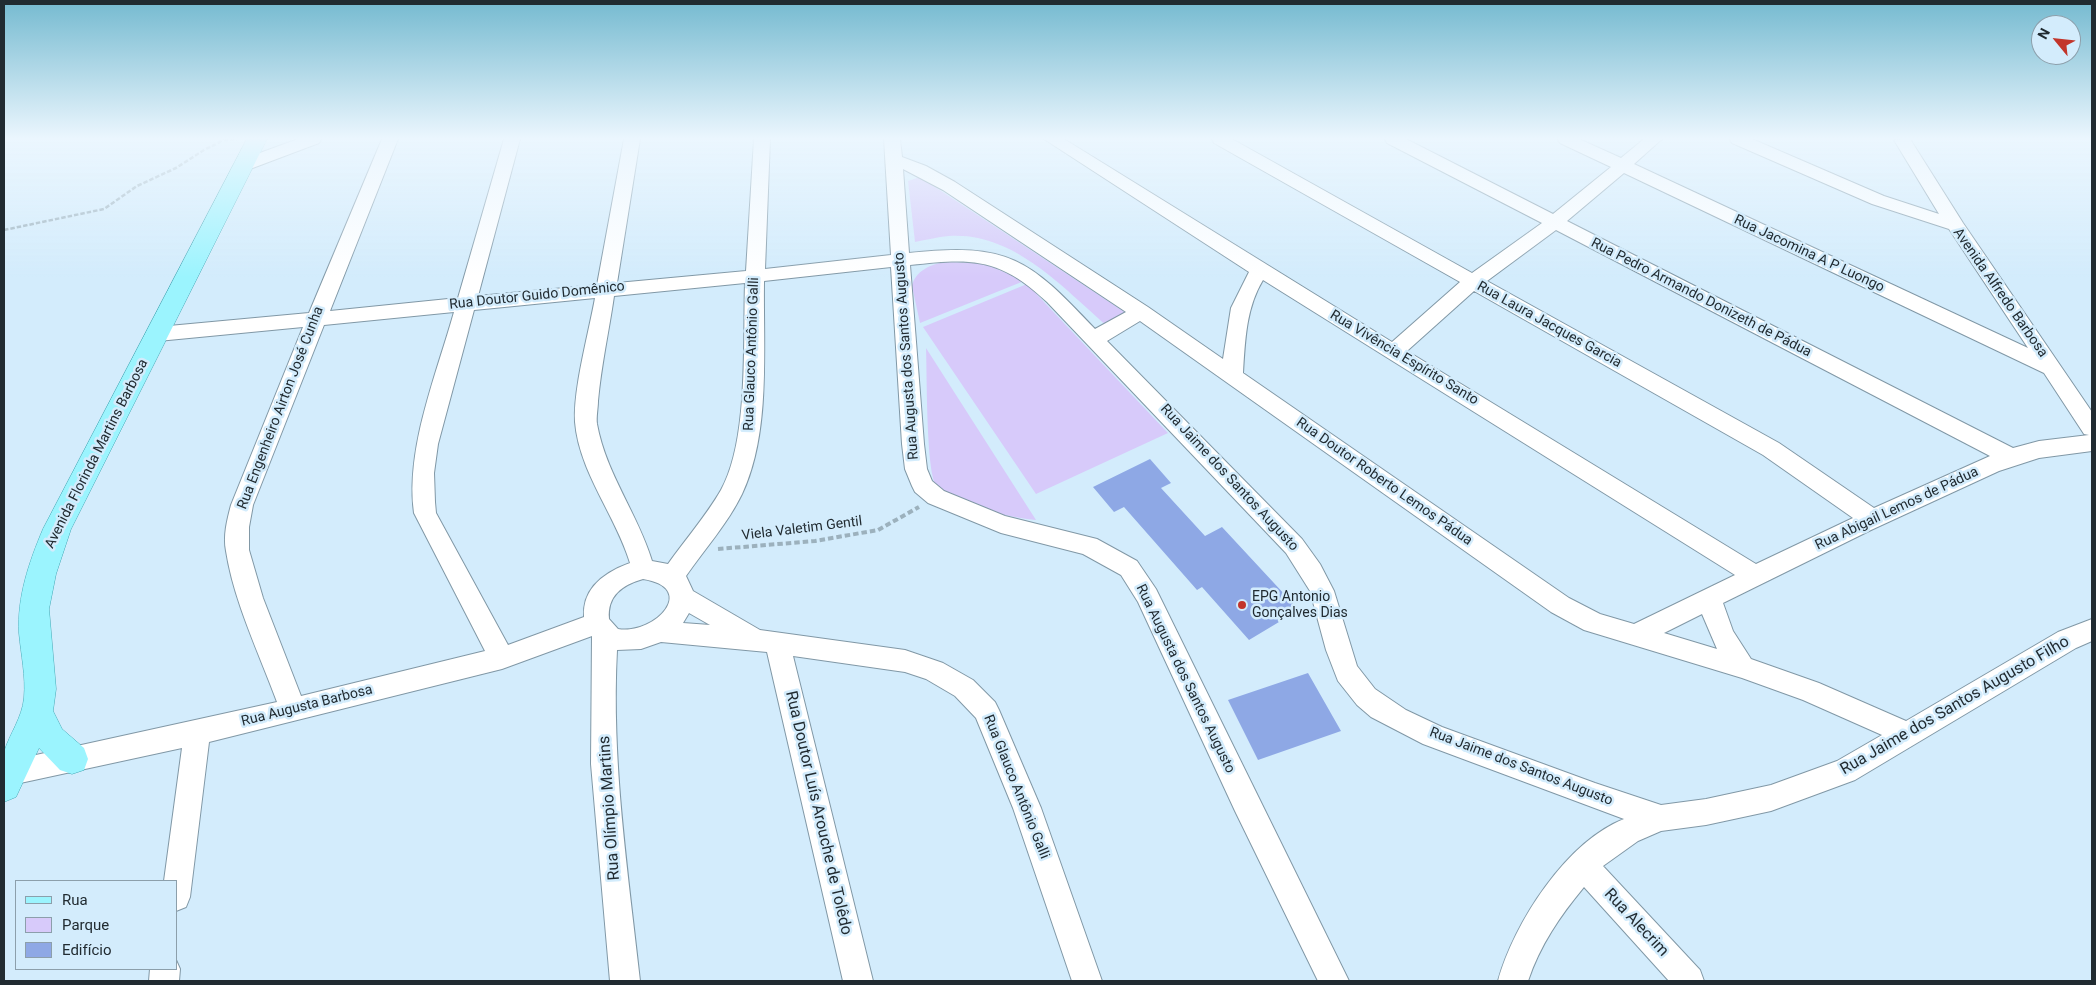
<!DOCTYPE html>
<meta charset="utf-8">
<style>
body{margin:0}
#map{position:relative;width:2096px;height:985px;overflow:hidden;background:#d3ecfc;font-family:Roboto,sans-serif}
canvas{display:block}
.frame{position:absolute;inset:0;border:5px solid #212b31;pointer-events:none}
.legend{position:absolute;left:15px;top:880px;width:162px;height:90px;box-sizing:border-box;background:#d3ecfc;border:1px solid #8c9fab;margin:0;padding:6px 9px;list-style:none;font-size:15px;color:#212b31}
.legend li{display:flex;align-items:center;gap:10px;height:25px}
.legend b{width:25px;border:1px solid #8c9fab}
.north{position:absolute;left:2031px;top:15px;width:50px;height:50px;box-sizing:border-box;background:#d3ecfc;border:1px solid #8c9fab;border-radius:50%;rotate:298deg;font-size:14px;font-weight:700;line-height:20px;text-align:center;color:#212b31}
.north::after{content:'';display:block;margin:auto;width:18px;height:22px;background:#c2352b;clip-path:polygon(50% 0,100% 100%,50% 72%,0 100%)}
</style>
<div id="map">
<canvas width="2096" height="985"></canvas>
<div class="frame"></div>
<ul class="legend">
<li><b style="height:6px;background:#9bf4fe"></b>Rua</li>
<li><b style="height:14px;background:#d7cafa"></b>Parque</li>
<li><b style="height:14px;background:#8ea8e5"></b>Edifício</li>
</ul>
<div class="north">N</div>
</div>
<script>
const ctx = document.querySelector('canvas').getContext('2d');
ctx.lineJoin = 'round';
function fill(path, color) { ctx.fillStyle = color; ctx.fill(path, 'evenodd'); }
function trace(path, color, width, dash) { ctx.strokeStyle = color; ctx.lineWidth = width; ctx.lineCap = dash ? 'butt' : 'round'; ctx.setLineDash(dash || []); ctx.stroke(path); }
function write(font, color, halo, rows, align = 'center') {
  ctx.font = font + ' Roboto,sans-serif'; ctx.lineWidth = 5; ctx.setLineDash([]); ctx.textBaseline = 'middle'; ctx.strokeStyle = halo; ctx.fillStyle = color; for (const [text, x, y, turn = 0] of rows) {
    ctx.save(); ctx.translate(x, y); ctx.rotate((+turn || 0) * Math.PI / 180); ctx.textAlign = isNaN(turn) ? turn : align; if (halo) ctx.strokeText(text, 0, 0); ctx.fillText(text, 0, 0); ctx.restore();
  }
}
fill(new Path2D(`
 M920 177 1126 313 1106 325C1061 286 1013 232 949 236 937 237 926 240 915 242L908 181Z
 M945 262 984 263 1024 281 920 323 912 286C915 271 931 264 945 262Z
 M1027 284 1168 433 1036 494 923 327Z
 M926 348 1036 520C1007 517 982 511 956 497 950 494 941 490 936 485 926 472 927 370 926 348Z`), '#d7cafa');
fill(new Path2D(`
 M1150 459 1171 483 1161 488 1205 536 1222 527 1299 610 1249 640 1202 587 1197 590 1124 507 1114 512 1093 487Z
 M1308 673 1341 731 1258 760 1228 700Z`), '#8ea8e5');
const minor = new Path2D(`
 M298 139H321L319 143 250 169H238L235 165 238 161Z
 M382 139H398L330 311 458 298 504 139H520L478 296 597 285 624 139H640L617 283 746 271 754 139H770L765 269 891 255 884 139H900L902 157 926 166 955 182 1148 307 1223 359 1231 308 1249 272 1044 139H1064L1392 342 1460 282 1214 143 1212 139H1232L1472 273 1542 223 1387 143 1385 139H1406L1553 214 1611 167 1560 143 1558 139H1579L1621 158 1644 139H1662L1634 164 2028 348 1949 229 1872 204 1732 143 1730 139H1752L1884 196 1939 214 1894 140 1910 139 1963 223 2092 412V451L2039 458 1999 471 1871 530 1723 603 1733 631 1751 659 1819 683 1906 721 2058 632 2092 619V641L2076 648 1855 780 1771 811 1706 825 1661 831 1638 841 1603 866 1700 970 1704 981H1669L1584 887C1560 916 1540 945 1528 981H1498C1514 923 1566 842 1624 819L1423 744 1371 717 1357 705 1338 681 1326 650 1310 591 1286 553 1047 302C999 257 972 258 910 265L924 444 927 469 932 481 944 491 1005 516 1097 539 1137 561 1156 589 1349 981H1318L1235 811 1138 602 1121 575 1083 554 1001 533 928 503 915 492 912 486 905 469 902 444 891 267 764 281C763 349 771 433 742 494 728 523 704 550 686 576L693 591 760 630 905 650 943 663 973 680 995 702 999 710 1041 808 1102 981H1072L1013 808 976 718 955 696 926 679 905 672 793 656 873 981H843L767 652 661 642 641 649 617 650C611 761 628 871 640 981H610L591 764 592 636 502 669 209 742 190 897 186 907 176 911V881H164L182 748 11 785 4 782V762L277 702C259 653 234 602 226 551 223 536 227 520 231 505L303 327 158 341 151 339 148 334 151 329 158 327 309 313ZM903 169 943 190 1126 312 1095 329C1029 259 1009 242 909 253ZM1624 173 2044 373 2084 434 2089 435 2039 441 2013 448 1567 221ZM1556 230 1990 456 1874 508 1779 443 1487 281ZM1263 280 1735 575 1634 624 1600 614 1569 598 1243 373C1245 341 1246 308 1263 280ZM745 283C743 341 749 440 721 490 706 516 685 540 668 564L652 561C638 514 606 474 597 424 596 417 598 408 598 401 601 366 609 331 614 296ZM1474 291 1763 455 1853 518 1756 564 1407 351ZM595 298C589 332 573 389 575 422 579 472 616 516 630 563 605 572 582 588 584 617L508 645 436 513 435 502 434 473 438 444 474 310ZM454 312C437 373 405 449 414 513L485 651 301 696 263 598 249 550V527L253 505 324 325ZM1140 321 1551 612 1584 630 1742 678 1803 700 1882 735 1837 761 1771 785 1706 799 1661 805 1595 783 1442 727 1406 710 1375 689 1357 666 1334 591 1320 564 1302 539 1107 341ZM643 579C699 588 655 635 618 629L609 619C607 596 622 585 643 579ZM689 613 710 625 683 623ZM1702 614 1717 649 1664 633Z
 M176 960 180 969 179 981H149L150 969H176Z`);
const major = new Path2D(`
 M247 139H267L71 529 56 574 49 609 56 689 53 711 62 729 84 748 88 759 84 770 72 774 60 770 39 748 16 797 4 802C3 790 1 763 4 752 10 733 22 718 24 698 26 676 21 655 19 633 17 597 29 562 43 529Z`);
trace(minor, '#8198a6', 2);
trace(major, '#45a9b6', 1);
trace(new Path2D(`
 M4 230 104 209 137 186 176 168 204 150 224 140 237 139`), '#9cb1bd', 2.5, [4.5, 2]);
trace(new Path2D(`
 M718 549 815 541 878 530 919 507`), '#9cb1bd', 4, [5.5, 3]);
fill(minor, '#fff');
fill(major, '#9bf4fe');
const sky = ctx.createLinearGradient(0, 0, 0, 277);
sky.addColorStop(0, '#75bad0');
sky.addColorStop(0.5, '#ebf6fe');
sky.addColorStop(1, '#ebf6fe00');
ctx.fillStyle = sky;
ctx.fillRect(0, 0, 2096, 277);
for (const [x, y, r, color] of [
 [1242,605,5,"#c2352b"]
]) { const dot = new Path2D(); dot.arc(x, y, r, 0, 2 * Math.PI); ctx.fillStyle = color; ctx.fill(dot); trace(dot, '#d3ecfc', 2); }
write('14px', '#212b31', '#d3ecfc', [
 ["Rua Jacomina A P Luongo",1809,254,25],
 ["Avenida Alfredo Barbosa",2000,293,55],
 ["Rua Doutor Guido Domênico",537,296,-6],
 ["Rua Pedro Armando Donizeth de Pádua",1701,298,27],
 ["Rua Laura Jacques Garcia",1549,325,29],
 ["Rua Glauco Antônio Galli",752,354,-88],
 ["Rua Augusta dos Santos Augusto",907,356,-94],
 ["Rua Vivência Espírito Santo",1404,358,31],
 ["Rua Engenheiro Airton José Cunha",281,408,-69],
 ["Avenida Florinda Martins Barbosa",97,454,-63],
 ["Rua Jaime dos Santos Augusto",1229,478,47],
 ["Rua Doutor Roberto Lemos Pádua",1384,482,35],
 ["Rua Abigail Lemos de Pádua",1897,509,-25],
 ["Viela Valetim Gentil",802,529,-7],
 ["Rua Augusta dos Santos Augusto",1185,679,64],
 ["Rua Augusta Barbosa",307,706,-14],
 ["Rua Jaime dos Santos Augusto",1521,767,21],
 ["Rua Glauco Antônio Galli",1016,787,68]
]);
write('14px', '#212b31', '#d3ecfc', [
 ["EPG Antonio",1252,597],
 ["Gonçalves Dias",1252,613]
], 'left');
write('16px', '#212b31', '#d3ecfc', [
 ["Rua Jaime dos Santos Augusto Filho",1955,706,-30],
 ["Rua Olímpio Martins",610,808,-94],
 ["Rua Doutor Luís Arouche de Tolêdo",818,813,77],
 ["Rua Alecrim",1636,923,47]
]);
</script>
